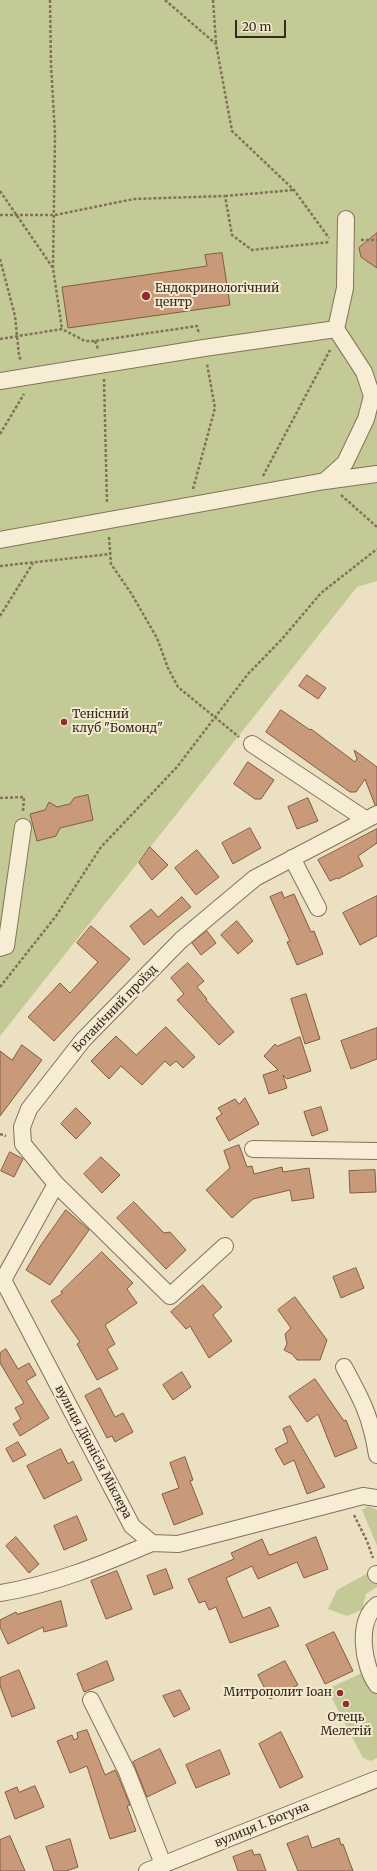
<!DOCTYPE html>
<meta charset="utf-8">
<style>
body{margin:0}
#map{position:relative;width:377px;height:1871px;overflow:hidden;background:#ece0c2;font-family:Merriweather,serif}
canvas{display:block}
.scale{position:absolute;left:235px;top:20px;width:51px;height:18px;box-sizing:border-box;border:2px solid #36291e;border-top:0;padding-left:5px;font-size:12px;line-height:14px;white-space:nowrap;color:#36291e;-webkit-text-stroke:3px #f4ead1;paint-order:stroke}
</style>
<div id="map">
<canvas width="377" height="1871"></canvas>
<div class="scale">20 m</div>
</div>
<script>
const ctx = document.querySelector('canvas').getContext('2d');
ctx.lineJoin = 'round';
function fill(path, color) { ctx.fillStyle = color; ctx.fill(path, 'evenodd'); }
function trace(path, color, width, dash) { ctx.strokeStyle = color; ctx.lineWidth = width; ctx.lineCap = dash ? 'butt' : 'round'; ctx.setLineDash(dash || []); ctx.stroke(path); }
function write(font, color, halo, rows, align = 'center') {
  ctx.font = font + ' Merriweather,serif'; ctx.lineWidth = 4; ctx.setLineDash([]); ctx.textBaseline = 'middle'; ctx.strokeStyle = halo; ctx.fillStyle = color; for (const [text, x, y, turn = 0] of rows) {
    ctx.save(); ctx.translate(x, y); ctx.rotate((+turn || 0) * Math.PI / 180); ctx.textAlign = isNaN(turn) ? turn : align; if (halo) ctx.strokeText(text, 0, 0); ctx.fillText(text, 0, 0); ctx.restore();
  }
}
fill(new Path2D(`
 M0 0H377V581L357 587 0 1036Z
 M368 1506 377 1510V1546L362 1510Z
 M377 1568V1587L366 1594 362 1610 347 1616 328 1609 337 1590Z
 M362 1673 377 1695V1758L371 1761 363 1758 327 1689Z`), '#c4ca96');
const building = new Path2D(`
 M377 233V268L361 257 359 248Z
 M222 253 230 305 68 328 62 287 207 266 205 255Z
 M307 675 326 688 318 699 299 686Z
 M281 710 310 730 311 729 355 762 357 759 354 750 377 767V805H375L365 779 356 792H350L266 732Z
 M248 762 274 780 261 799H255L234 784Z
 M88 795 93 820 60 828 56 836 37 841 30 814 45 810 49 802 57 807 70 804 74 798Z
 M308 798 318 821 297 829 288 807Z
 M250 828 261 848 233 864 222 843Z
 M377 829V843L358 856 363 866 338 879 337 878 330 881 318 860Z
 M150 847 168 865 152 880 139 863Z
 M197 850 219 877 196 895 175 868Z
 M282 892 284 898 294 894 311 932 314 931 323 954 297 965 287 942 290 941 270 897Z
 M377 896V936L360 945 343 913Z
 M182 897 191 907 144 945 130 926 151 909 158 917Z
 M237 921 253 941 238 954 221 935Z
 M91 926 130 959 54 1041 28 1017 60 983 70 993 98 962 77 943Z
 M207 931 216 943 201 955 192 943Z
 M188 963 204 981 197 987 207 999 206 1000 234 1032 219 1045 177 1000 184 994 171 978Z
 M306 994 320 1039 305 1044 291 999Z
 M166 1027 195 1057 183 1068 176 1061 170 1066 165 1061 142 1085 121 1066 109 1079 91 1061 116 1036 136 1055Z
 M377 1028V1059L351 1069 341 1041Z
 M300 1037 311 1071 287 1079 283 1075 287 1088 269 1094 263 1075 278 1070 264 1056 275 1044 277 1046Z
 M22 1045 42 1060 0 1116V1051L12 1060Z
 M245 1098 259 1124 229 1141 216 1118 222 1114 218 1108 235 1099 239 1104Z
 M321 1107 328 1130 312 1136 304 1112Z
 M76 1108 91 1123 76 1139 61 1124Z
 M239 1145 247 1167 252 1166 254 1174 282 1167 283 1172 309 1168 314 1198 292 1201 290 1190 253 1199 232 1218 206 1190 230 1168 224 1151Z
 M10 1152 23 1159 14 1177 1 1171Z
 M101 1157 120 1175 102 1193 84 1174Z
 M375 1170 376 1192 350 1193 349 1171Z
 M134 1202 164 1233 170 1232 186 1250 166 1269 117 1218Z
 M66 1210 89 1230 50 1285 26 1270 41 1245Z
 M102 1252 133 1283 127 1289 137 1303 105 1325 115 1344 107 1349 118 1369 97 1380 77 1344 80 1342 51 1301 63 1293 61 1292Z
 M356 1268 364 1288 341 1298 333 1277Z
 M203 1285 222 1307 213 1315 232 1341 209 1358 190 1326 186 1329 171 1312Z
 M295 1297 327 1340 320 1360H297L292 1354 284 1350 287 1344 285 1334 291 1328 278 1310Z
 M6 1349 18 1369 29 1363 36 1375 26 1381 49 1418 20 1436 13 1424 21 1419 15 1408 24 1403 0 1363V1353Z
 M182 1372 191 1387 173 1400 163 1385Z
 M315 1379 344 1421 346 1420 357 1448 335 1457 318 1414 307 1422 289 1397Z
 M100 1388 115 1417 123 1413 133 1432 115 1442 112 1436 107 1438 85 1396Z
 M290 1426 296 1437 325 1487 307 1494 294 1460 284 1465 275 1449 288 1442 283 1429Z
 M18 1442 26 1455 13 1462 6 1449Z
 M61 1449 68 1464 73 1461 82 1480 44 1499 27 1466Z
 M185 1457 193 1480 190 1481 203 1514 174 1525 162 1494 179 1488 170 1463Z
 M77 1516 87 1540 64 1550 54 1526Z
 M16 1537 39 1564 29 1573 6 1546Z
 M316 1537 328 1569 304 1578 297 1562 258 1579 252 1566 226 1578 243 1618 270 1607 279 1626 230 1643 216 1607 209 1610 205 1601 199 1603 188 1579 234 1559 231 1553 262 1539 269 1555Z
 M166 1569 173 1588 154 1595 147 1576Z
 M117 1571 132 1609 106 1619 91 1581Z
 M61 1601 67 1626 44 1632 43 1627 8 1644 0 1627V1620L16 1612 17 1614Z
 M334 1632 353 1671 325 1684 306 1645Z
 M107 1661 114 1680 84 1692 77 1674Z
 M285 1661 298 1685 270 1699 258 1675Z
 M19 1670 35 1708 12 1717 0 1686V1678Z
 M180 1690 190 1709 174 1717 163 1696Z
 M87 1730 105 1775 115 1770 118 1776 130 1805 127 1806 136 1831 110 1839 87 1766 70 1773 57 1741 72 1735 74 1740 78 1738 77 1733Z
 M281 1732 303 1777 280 1788 259 1744Z
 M160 1749 176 1783 147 1797 133 1762Z
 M220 1750 230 1774 196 1788 186 1765Z
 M35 1786 44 1807 15 1819 5 1792 17 1787 19 1792Z
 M10 1836 25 1871H0V1840Z
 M308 1836 312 1848 339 1838 341 1845 343 1844 353 1871H298L287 1844Z
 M70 1839 78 1867 66 1871H54L46 1847Z
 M252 1850 254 1855 260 1854 266 1871H238L233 1857Z`);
fill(building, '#c99a79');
trace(building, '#835b41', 1);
const minor = new Path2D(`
 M0 381 204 348 336 329
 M325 481 345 463 366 419 372 396 364 372 336 329 345 288 346 219
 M0 540 325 481 377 474
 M252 744 365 819
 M292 858 318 908
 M0 948 6 946 23 827
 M253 1149 377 1151
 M56 1184 170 1296 225 1246
 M0 1278 3 1280 132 1526 152 1543 178 1544 363 1496 377 1498
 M3 1280 56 1184 23 1144 22 1127 29 1109 83 1040 181 940 255 878 377 814
 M344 1367C362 1400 371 1417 377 1455
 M376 1574 377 1575
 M0 1593C52 1585 103 1564 152 1543
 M377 1605C356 1622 363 1666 377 1685
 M91 1700 127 1772 163 1864
 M147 1871 377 1779`);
trace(minor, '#85715a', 18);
trace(new Path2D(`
 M50 0 51 65 55 134 53 268 62 329
 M165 0 216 44 232 131 294 190 329 238
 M213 0 216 43
 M0 191 53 268
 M225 196 294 190
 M0 215H55L134 199 225 196 232 235 252 250 330 242
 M361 240H377
 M0 259 15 316 19 355 21 361
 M0 339 62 329 85 341H95L197 326 199 334
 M95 341 98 349
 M104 379 107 504
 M0 434 24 394
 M263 476 330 350
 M193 489 215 408 207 364
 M341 495 377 527
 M109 537 111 564 131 593 157 638 168 668 178 687 239 737
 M0 566 110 554
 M0 616 33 563
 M0 798 24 797 23 812
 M0 987 56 916 101 847 177 767 248 674 282 639 321 593 377 549
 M0 1134 6 1136
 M354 1515 367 1541 373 1558`), '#85715a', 2.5, [3, 2]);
trace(minor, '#f7edd5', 16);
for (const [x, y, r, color] of [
 [146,296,5,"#922c2d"],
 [64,722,4,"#922c2d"],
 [340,1693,4,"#922c2d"],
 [346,1704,4,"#922c2d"]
]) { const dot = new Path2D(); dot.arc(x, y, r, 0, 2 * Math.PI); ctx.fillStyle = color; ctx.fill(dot); trace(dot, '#f4ead1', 1.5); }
write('12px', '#36291e', '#f4ead1', [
 ["Ендокринологічний",155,289],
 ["центр",155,303],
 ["Тенісний",72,715],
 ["клуб \"Бомонд\"",72,729],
 ["Митрополит Іоан",332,1693,"right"],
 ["Отець",346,1718,"center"],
 ["Мелетій",346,1732,"center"]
], 'left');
write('12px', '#36291e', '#f4ead1', [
 ["Ботанічний проїзд",115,1009,-46],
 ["вулиця Діонісія Міклера",93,1452,62],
 ["вулиця І. Богуна",262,1825,-22]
]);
</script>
